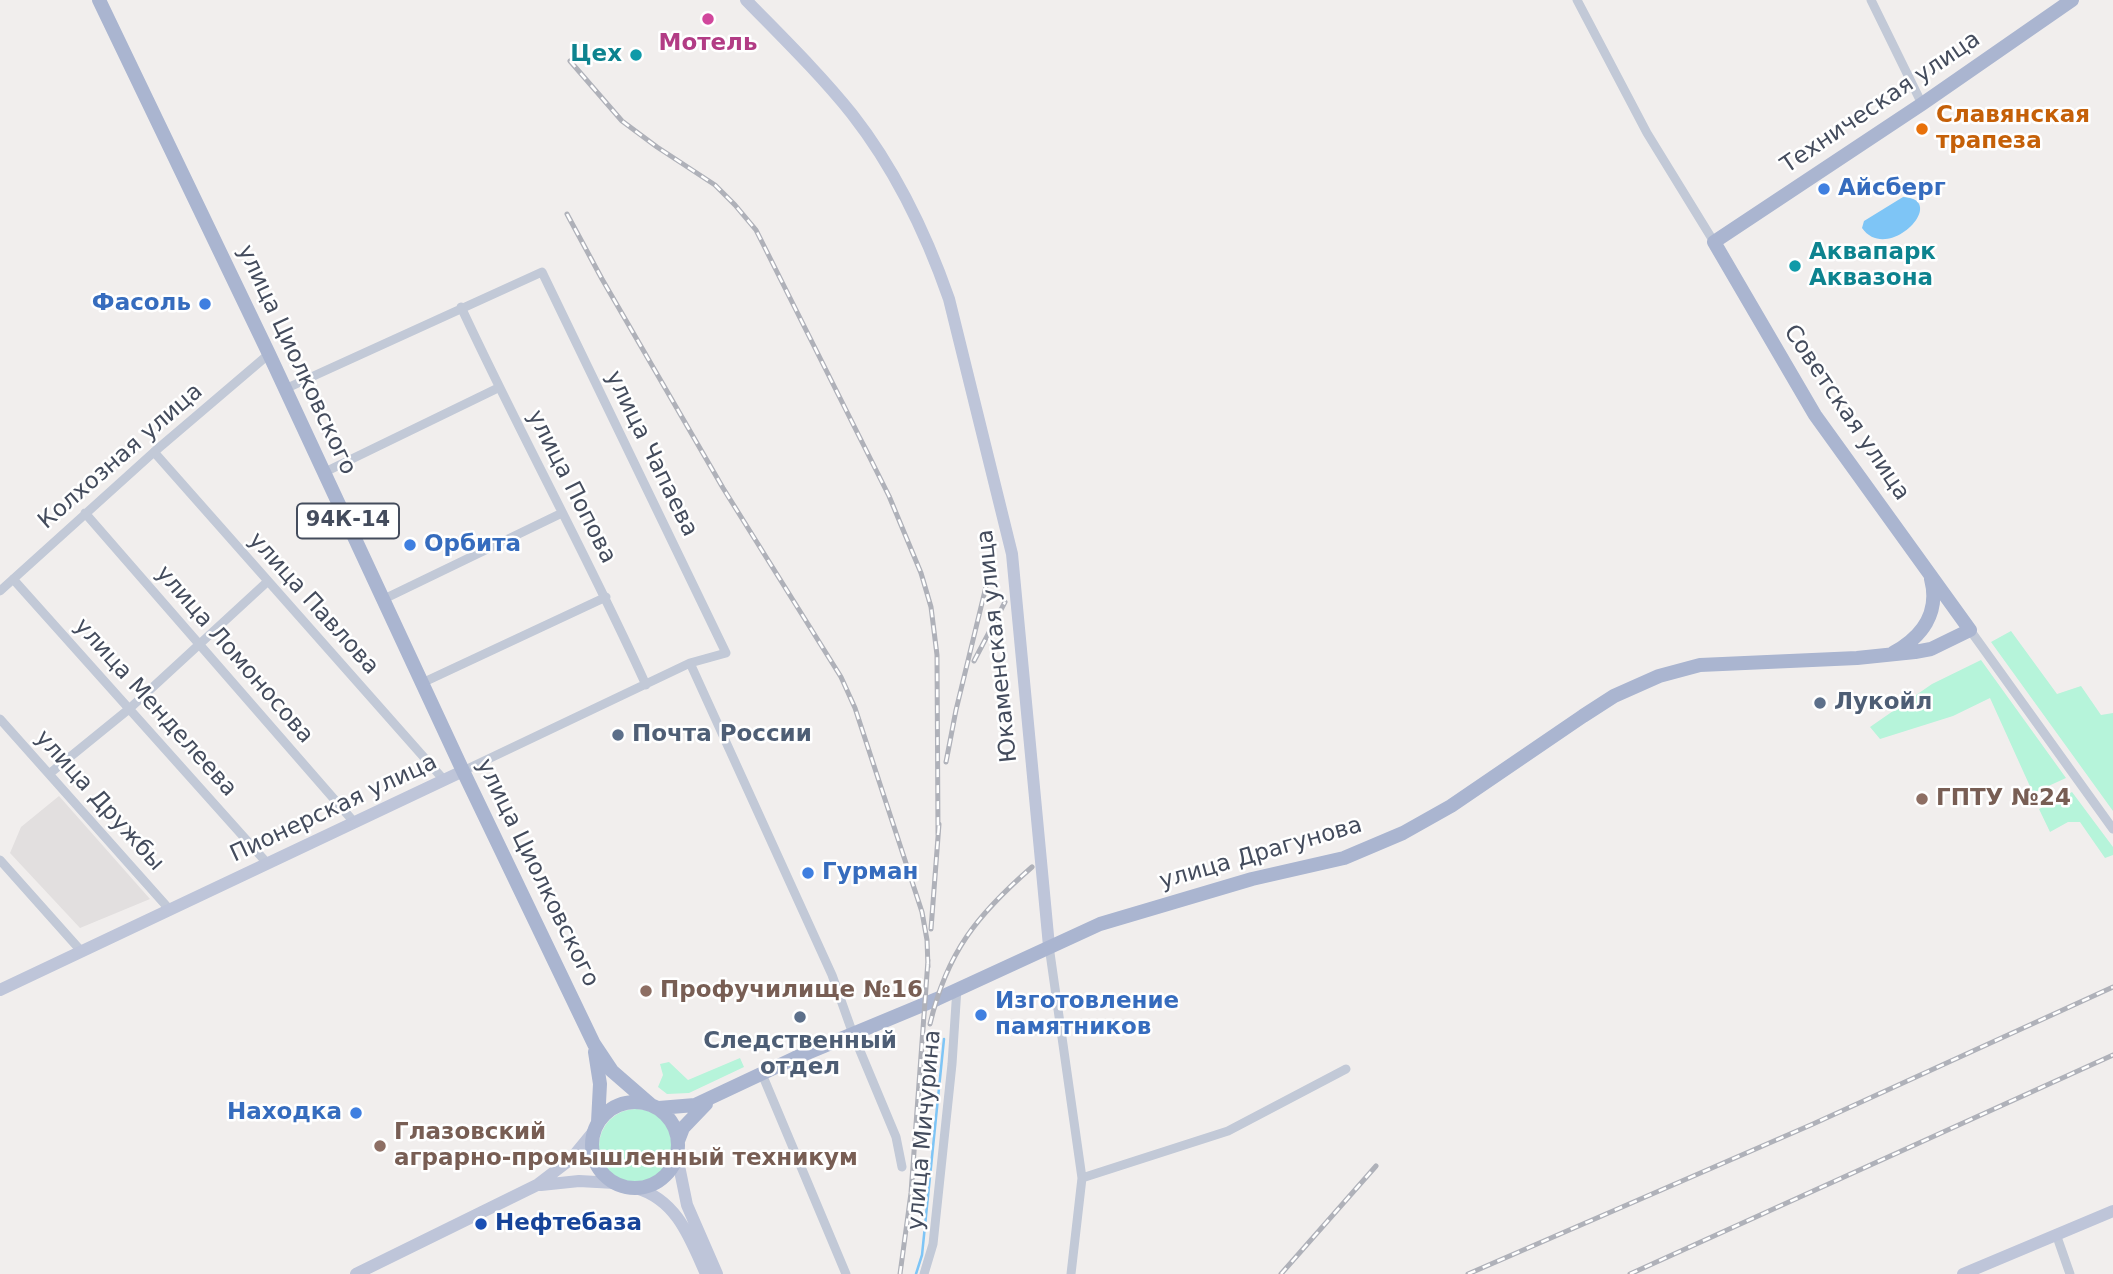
<!DOCTYPE html>
<meta charset="utf-8">
<style>
body{margin:0}
canvas{display:block;background:#f1eeed}
</style>
<canvas width="2113" height="1274"></canvas>
<script>
const ctx = document.querySelector('canvas').getContext('2d');
ctx.lineJoin = 'round';
function fill(path, color) { ctx.fillStyle = color; ctx.fill(path, 'evenodd'); }
function trace(path, color, width, dash) { ctx.strokeStyle = color; ctx.lineWidth = width; ctx.lineCap = dash ? 'butt' : 'round'; ctx.setLineDash(dash || []); ctx.stroke(path); }
function write(font, color, halo, rows, align = 'center') {
  ctx.font = font + ' "DejaVu Sans",sans-serif'; ctx.lineWidth = 5; ctx.setLineDash([]); ctx.textBaseline = 'middle'; ctx.strokeStyle = halo; ctx.fillStyle = color; for (const [text, x, y, turn = 0] of rows) {
    ctx.save(); ctx.translate(x, y); ctx.rotate((+turn || 0) * Math.PI / 180); ctx.textAlign = isNaN(turn) ? turn : align; if (halo) ctx.strokeText(text, 0, 0); ctx.fillText(text, 0, 0); ctx.restore();
  }
}
fill(new Path2D(`
 M59 796 150 899 80 928 10 853 21 827Z`), '#e2dfdf');
fill(new Path2D(`
 M2011 631 2057 694 2081 686 2101 715 2113 713V811L1991 642Z
 M1981 660 2066 778 2033 793 1990 698 1953 716 1880 739 1870 727 1932 684Z
 M2072 792 2113 847V855L2105 858 2080 822H2068L2050 832 2039 809Z
 M740 1058 744 1067 689 1093 667 1094 658 1087 663 1075 660 1064 669 1062 688 1080Z
 M599 1146a37 37 0 1 1 74 0a37 37 0 1 1-74 0Z`), '#b6f4da');
fill(new Path2D(`
 M1903 197C1950 199 1888 265 1862 228L1864 221Z`), '#7ec5f6');
trace(new Path2D(`
 M916 1274 922 1255 944 1039`), '#7ec5f6', 2.5);
trace(new Path2D(`
 M1577 0 1647 133 1714 242
 M1871 0 1922 104
 M461 307C520 434 588 557 646 685
 M285 389 542 272 726 653 690 663 463 771
 M154 452 444 780
 M325 472 498 388
 M85 513 354 822
 M13 579 267 863
 M0 591 154 452 269 354
 M384 599 562 513
 M1970 630 2113 829
 M690 663 832 975 853 1034 896 1137 902 1167
 M422 683 606 597
 M0 719 170 910
 M49 774 129 709 267 582
 M0 860 82 952
 M1049 946 1082 1178 1071 1274
 M762 1074 846 1274
 M1082 1178 1228 1131 1346 1069
 M2056 1234 2070 1274
 M924 1274 933 1244 952 1064 957 988`), '#c2c9d7', 9);
trace(new Path2D(`
 M746 0C782 37 820 74 852 114 895 169 926 233 949 299L1012 554 1049 946
 M0 990 463 771
 M677 1156 687 1205 717 1274
 M541 1185 579 1181 615 1183
 M636 1188C677 1200 690 1238 706 1274
 M356 1274 537 1185 571 1159 594 1131
 M1963 1274 2113 1211`), '#bec5d9', 12);
trace(new Path2D(`
 M99 0 269 354 463 771 594 1044 612 1071 650 1104
 M1893 653C1922 637 1940 613 1931 579
 M595 1052 600 1084 598 1122
 M592 1145a43 43 0 1 1 86 0a43 43 0 1 1-86 0Z
 M659 1108 695 1105 795 1058 937 999 1100 924 1252 879 1344 858 1403 833 1451 806 1583 716 1614 696 1659 676 1700 665 1857 658 1915 652 1931 649 1970 630 1815 415 1714 242 1922 104 2072 0
 M678 1141 683 1128 706 1104`), '#aab5d0', 14);
const rail = new Path2D(`
 M570 61 622 121 657 147 715 185 735 205 756 230 889 496 921 573 931 607 937 655 938 835
 M567 214 602 279 723 488 841 677 855 708 922 912 927 940 928 967
 M974 661 1005 602
 M946 762 956 710 990 570
 M931 929 939 824
 M930 1024C947 952 977 915 1032 867
 M900 1274 911 1193 928 960
 M1281 1274 1376 1166
 M1468 1274 1813 1124 2113 987
 M1630 1274 2113 1055`);
trace(rail, '#afb1b9', 5);
trace(rail, '#fff', 2.5, [8]);
for (const [x, y, r, color] of [
 [708,19,7,"#d1479c"],
 [636,55,7,"#0f9aa8"],
 [1922,129,7,"#e8710a"],
 [1824,189,7,"#3f7fe0"],
 [1795,266,7,"#0f9aa8"],
 [205,304,7,"#3f7fe0"],
 [410,545,7,"#3f7fe0"],
 [1820,703,7,"#5c6f8a"],
 [618,735,7,"#5c6f8a"],
 [1922,799,7,"#8d6e63"],
 [808,873,7,"#3f7fe0"],
 [646,991,7,"#8d6e63"],
 [981,1015,7,"#3f7fe0"],
 [800,1017,7,"#5c6f8a"],
 [356,1113,7,"#3f7fe0"],
 [380,1146,7,"#8d6e63"],
 [481,1224,7,"#1a4fb4"]
]) { const dot = new Path2D(); dot.arc(x, y, r, 0, 2 * Math.PI); ctx.fillStyle = color; ctx.fill(dot); trace(dot, '#fff', 2.5); }
for (const [x, y, w] of [
 [348,521,102]
]) { const box = new Path2D(); box.roundRect(x - w / 2, y - 17.5, w, 35, 5); ctx.fillStyle = '#fff'; ctx.fill(box); trace(box, '#444c5d', 2); }
write('bold 21px', '#444c5d', null, [
 ["94К-14",348,521]
]);
write('bold 23px', '#b23c85', '#fff', [
 ["Мотель",708,44]
]);
write('bold 23px', '#0d838f', '#fff', [
 ["Цех",622,55],
 ["Аквапарк",1809,253,"left"],
 ["Аквазона",1809,279,"left"]
], 'right');
write('23px', '#444c5d', '#fff', [
 ["Техническая улица",1881,103,-34],
 ["улица Циолковского",296,360,65],
 ["Советская улица",1846,413,56],
 ["улица Чапаева",651,454,64],
 ["Колхозная улица",121,457,-41],
 ["улица Попова",571,487,63],
 ["улица Павлова",313,604,48],
 ["Юкаменская улица",998,646,-96],
 ["улица Ломоносова",234,655,49],
 ["улица Менделеева",155,708,48],
 ["улица Дружбы",99,801,48],
 ["Пионерская улица",334,809,-25],
 ["улица Драгунова",1261,854,-16],
 ["улица Циолковского",537,873,64],
 ["улица Мичурина",925,1130,-85]
]);
write('bold 23px', '#c56008', '#fff', [
 ["Славянская",1936,116],
 ["трапеза",1936,142]
], 'left');
write('bold 23px', '#366cbe', '#fff', [
 ["Айсберг",1838,189],
 ["Фасоль",191,304,"right"],
 ["Орбита",424,545],
 ["Гурман",822,873],
 ["Изготовление",995,1002],
 ["памятников",995,1028],
 ["Находка",342,1113,"right"]
], 'left');
write('bold 23px', '#4e5e75', '#fff', [
 ["Лукойл",1834,703],
 ["Почта России",632,735],
 ["Следственный",800,1042,"center"],
 ["отдел",800,1068,"center"]
], 'left');
write('bold 23px', '#785e54', '#fff', [
 ["ГПТУ №24",1936,799],
 ["Профучилище №16",660,991],
 ["Глазовский",394,1133],
 ["аграрно-промышленный техникум",394,1159]
], 'left');
write('bold 23px', '#164399', '#fff', [
 ["Нефтебаза",495,1224]
], 'left');
</script>
